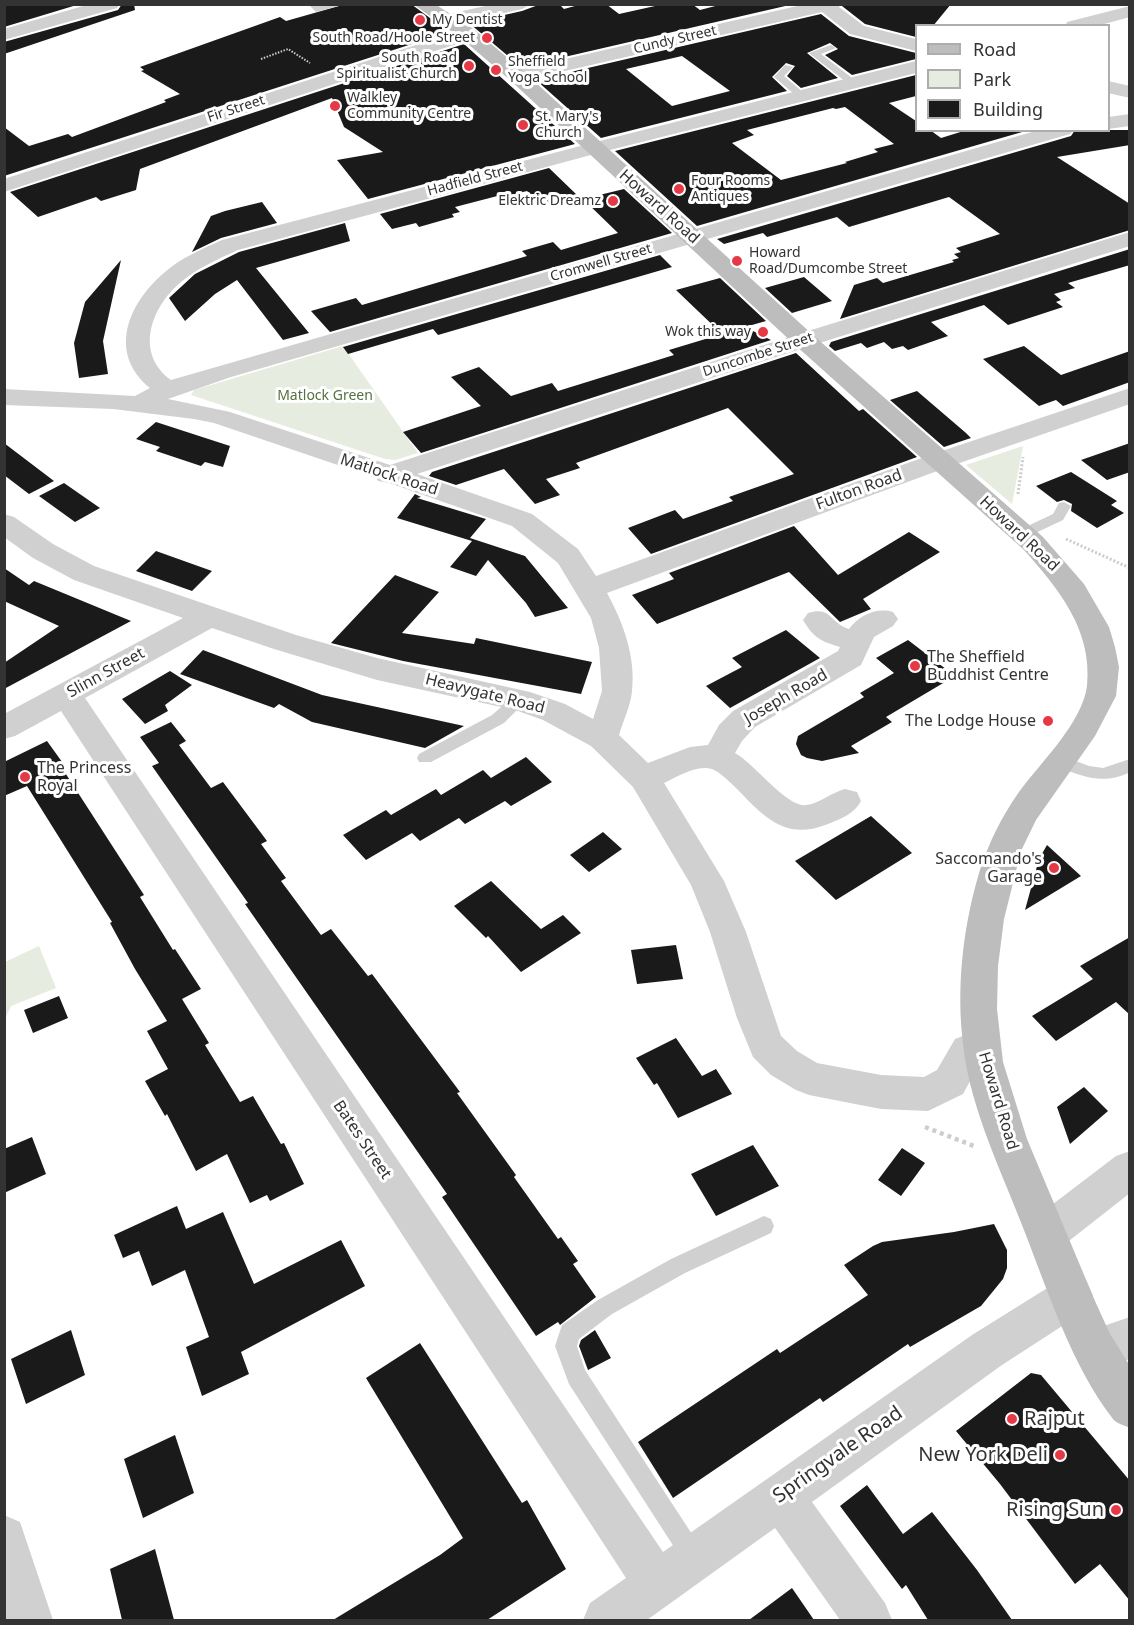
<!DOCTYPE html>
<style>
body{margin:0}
#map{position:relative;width:1134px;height:1625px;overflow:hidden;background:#fff;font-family:"Noto Sans",sans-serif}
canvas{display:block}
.frame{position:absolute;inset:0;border:6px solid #333;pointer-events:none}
.legend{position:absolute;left:915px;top:24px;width:195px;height:108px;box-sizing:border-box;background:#fff;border:2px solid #adadad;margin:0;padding:8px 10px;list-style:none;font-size:18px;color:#333}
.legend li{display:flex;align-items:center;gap:12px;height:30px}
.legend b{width:30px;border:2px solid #adadad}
</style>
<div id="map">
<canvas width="1134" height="1625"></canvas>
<div class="frame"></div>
<ul class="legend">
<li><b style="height:8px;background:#bdbdbd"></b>Road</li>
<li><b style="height:16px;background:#e6ecdf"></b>Park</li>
<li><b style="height:16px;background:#1a1a1a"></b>Building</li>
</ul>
</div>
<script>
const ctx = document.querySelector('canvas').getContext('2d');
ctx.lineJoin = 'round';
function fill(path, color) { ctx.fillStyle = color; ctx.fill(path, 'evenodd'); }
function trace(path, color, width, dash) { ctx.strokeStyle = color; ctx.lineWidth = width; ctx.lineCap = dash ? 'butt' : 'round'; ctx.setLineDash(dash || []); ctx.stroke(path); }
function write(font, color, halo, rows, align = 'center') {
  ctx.font = font + ' "Noto Sans",sans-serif'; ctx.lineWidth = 6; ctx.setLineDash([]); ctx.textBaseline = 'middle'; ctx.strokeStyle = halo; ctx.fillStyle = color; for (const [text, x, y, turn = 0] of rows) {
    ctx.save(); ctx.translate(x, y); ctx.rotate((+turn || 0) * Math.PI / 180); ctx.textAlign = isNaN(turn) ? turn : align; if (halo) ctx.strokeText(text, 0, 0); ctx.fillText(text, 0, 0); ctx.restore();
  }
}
fill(new Path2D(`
 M343 346 418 453 395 460 385 459 191 395 194 390Z
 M1023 446 1012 504 966 465Z
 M39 946 56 988 11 1006 5 1019V962Z`), '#e6ecdf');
fill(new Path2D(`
 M4 4H80L4 27Z
 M122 4H134L135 10 4 54V42L118 10Z
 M346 4H411L449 32 4 176V127L29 146 68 134 72 137 166 102 164 100 180 94 141 71 144 70 140 67 280 17 286 21Z
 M541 4H559L564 9 582 4H606L619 14 664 4H692L700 10 723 4H794L521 67 469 23 522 11Z
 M843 4H951L933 26H916V37L865 24 842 6Z
 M821 14 849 36 916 53V59L852 75 825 55 838 49 830 43 807 53 838 78 801 88 787 76 795 66 786 63 772 77 787 91 601 138 536 80ZM682 56 730 91 672 106 626 69Z
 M464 44 575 144 368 199 337 160 383 152 344 127 332 98 140 169 136 190 101 201 96 197 38 217 10 192Z
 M916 75V96L889 103 916 121V130H930L941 138 967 130H1029L697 226 615 151ZM845 107 894 144 874 149 878 152 845 162 847 163 781 180 732 143 754 135 747 130 833 108 836 109Z
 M1075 130H1130V145L1057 157 1130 204V230L840 319 854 285 877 278 883 283 954 262 952 260 959 258 954 254 961 252 956 248 1000 234 949 197 849 227 837 217 767 237 763 233 724 244 717 239 1071 136Z
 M549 168 577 195 542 205 527 191 507 196 505 194 455 207 460 212 452 214 454 217 419 227 416 223 392 229 380 214Z
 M624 189 672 233 330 332 311 311 356 298 362 305 527 256 522 251 553 242 561 250 618 233 583 199Z
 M262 202 277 223 221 238 192 252 211 216 225 211Z
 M345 223 350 241 256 268 309 333 283 340 237 280 215 294 185 321 169 298 195 274 239 252Z
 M1130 249V265L1068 283 1075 288 1054 294 1061 300 1056 302 1063 307 1008 325 984 305 931 322 948 336 908 350 903 346 892 349 884 342 867 348 861 343 835 351 829 346 831 342Z
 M660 255 672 267 438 335 433 329 348 354 343 347Z
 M121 260 103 341 108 374 79 378 74 343 85 302Z
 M804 277 832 301 792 313 765 288Z
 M720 278 766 321 745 327 771 340 421 453 403 432 481 406 451 377 479 367 511 396 552 383 558 391 674 355 669 350 722 334 676 290Z
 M1024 346 1061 375 1130 351V382L1063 406 1056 400 1039 406 983 359Z
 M796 353 859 411 863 409 917 457 651 554 628 528 675 510 683 519 733 501 729 497 794 474 728 408 576 463 580 468 546 479 560 495 535 504 504 469 456 485 429 476 432 472Z
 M917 391 966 433 971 438 944 447 890 400Z
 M156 422 230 446 223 467 205 462 201 466 156 451 160 447 136 439Z
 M4 443 54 481 29 494 4 475Z
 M1130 443V472L1107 480 1081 460Z
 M1071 472 1117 501 1111 505 1124 513 1097 528 1071 511 1072 504 1064 500 1057 502 1036 486Z
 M64 483 100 508 75 522 39 496Z
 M415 494 421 497 417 498 486 519 470 538 525 556 568 608 535 617 526 603 488 560 476 576 450 567 472 541 397 518Z
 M794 526 838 575 909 532 940 552 863 599 871 609 840 622 789 572 657 624 632 595 674 579 669 573Z
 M156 551 212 571 192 591 136 571Z
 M4 568 29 585 34 581 131 621 4 689V663L59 626 4 601Z
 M395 575 439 592 402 633 474 644 476 638 592 662 581 694 403 661 331 643Z
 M786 630 820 658 730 708 706 686 742 667 732 658Z
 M908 640 955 676 886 717 892 722 851 746 859 753 822 761 807 758 801 755 796 744 798 736 864 697 860 693 894 673 876 658Z
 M203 650 322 695 464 726 425 748 312 722 279 704 274 708 180 674Z
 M170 671 192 685 165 705 168 711 145 724 122 699Z
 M171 722 186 741 179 745 211 788 223 782 267 841 261 844 286 878 281 881 321 935 331 929 368 976 372 974 460 1092 457 1093 516 1175 514 1177 558 1239 561 1237 578 1261 573 1264 596 1297 560 1325 558 1322 536 1336 442 1197 447 1194 245 904 248 903 152 766 159 763 140 737Z
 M47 741 65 766 62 768 144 895 140 897 173 950 175 949 201 989 182 999 209 1043 205 1045 240 1102 253 1096 281 1144 284 1143 304 1184 270 1201 267 1195 250 1203 227 1154 196 1171 167 1114 165 1116 145 1081 168 1069 147 1031 167 1021 135 969 110 923 112 922 27 786 4 796V762Z
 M526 757 552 782 511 806 505 801 465 824 459 818 420 841 412 833 366 860 343 835 386 810 391 815 436 789 441 795 483 770 491 778Z
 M871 816 912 853 836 900 795 861Z
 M603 832 622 849 589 872 570 855Z
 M1047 845 1081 876 1025 910 1039 859Z
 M491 881 541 929 563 915 581 933 521 972 488 936 486 938 454 906Z
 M1130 937V1015L1116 1002 1056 1041 1032 1016 1093 979 1080 966Z
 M676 945 683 979 637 984 631 950Z
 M59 996 68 1018 33 1033 24 1010Z
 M676 1038 702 1076 716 1069 732 1094 678 1118 657 1083 654 1085 636 1058Z
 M1084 1087 1108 1111 1070 1144 1057 1107Z
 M32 1137 46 1174 4 1193V1149Z
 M753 1145 779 1186 716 1216 691 1174Z
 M902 1148 925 1163 901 1196 878 1180Z
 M177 1206 186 1229 223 1212 254 1284 341 1240 365 1286 241 1352 249 1374 202 1396 186 1347 209 1337 185 1270 152 1286 139 1251 123 1258 114 1235Z
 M994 1224 1007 1250V1268L1003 1279 981 1306 910 1347 908 1344 823 1402 820 1398 673 1498 638 1442 777 1349 780 1353 868 1295 844 1265 873 1246 882 1242 954 1232Z
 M71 1330 85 1375 26 1404 11 1359Z
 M595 1330 611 1358 588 1370 579 1346 581 1340Z
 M420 1343 522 1503 527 1500 566 1569 487 1620H333L440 1555 463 1538 366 1378Z
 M1031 1373 1041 1375 1130 1481V1601L1100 1564 1075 1584 1000 1484 956 1431Z
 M175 1435 194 1493 143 1518 124 1459Z
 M867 1485 903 1534 932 1512 977 1570 1012 1620H928L906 1585 902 1589 840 1506Z
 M155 1549 174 1620H122L110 1569Z
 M792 1588 814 1620H749Z`), '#1a1a1a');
trace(new Path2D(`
 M261 59 288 49 310 63`), '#cdcdcd', 2, [1.5, 1.5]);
trace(new Path2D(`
 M1018 494 1023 457
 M1066 539 1130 568`), '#cdcdcd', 3, [2, 2]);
trace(new Path2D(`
 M925 1127 974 1146`), '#cdcdcd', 4.5, [4, 4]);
fill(new Path2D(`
 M308 4 342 5 316 12Z
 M831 45 836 48 821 54 856 81V85H850L809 53Z
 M785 65 793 67 784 76 805 94V98H799L774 77Z
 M1064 502 1071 506 1063 520 1027 537H1017L1015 534 1017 531 1053 514 1059 503Z
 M519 694 524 696 527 700 504 723 431 762H419L417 758 419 754 492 715 514 696Z
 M1060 755 1089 766 1103 768 1130 759V772C1103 786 1080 776 1054 765L1052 761 1054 757Z
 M764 1216 771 1219 774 1226 771 1233 685 1273 612 1314 579 1339 577 1346 585 1370 701 1548 705 1556 701 1564 693 1568 685 1564 569 1384 555 1346 562 1325 598 1300 671 1259Z`), '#d0d0d0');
fill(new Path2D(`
 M90 4H120L117 8 4 40V29Z
 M494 4H531L522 9 446 26 440 24 437 20 440 16Z
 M806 4H841L839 7 864 26 916 39V51L850 34 822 12 517 82 510 80 507 76 510 72 517 70Z
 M1130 6V17L1097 26H1065L1067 22Z
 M468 28 475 30 477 34 475 38 4 192V179Z
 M916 61V73L602 152 238 250C218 259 198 268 181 282 151 307 134 353 171 380L1039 130H1073L1070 134 231 377 168 399 230 412 390 465 795 335 1130 232V246L813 345 417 474 532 514 578 549 596 576 930 455 1130 388V404L948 467 607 593C623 622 636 657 632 691 631 705 623 721 619 735L648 763 690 747 708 745 719 725 733 711 838 651 840 647C820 641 814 638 803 620L808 613C832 606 829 623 849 629 859 615 877 607 893 612L898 619 893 626 874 637 861 665 755 727 742 741 735 753C754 763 787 808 806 805 819 804 832 792 845 789L857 792 861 801C855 813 841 819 828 824 786 841 765 818 737 789 730 782 721 773 712 769 696 764 677 777 664 783L724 881 746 932 781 1036 797 1051 817 1063 881 1075 924 1077 937 1070 955 1039 981 1029 994 1034 1000 1045 994 1056 981 1061 963 1094 928 1111 881 1109 809 1095 796 1090 771 1075 753 1057 737 1018 710 932 691 885 633 787 591 746 543 720 515 710 377 680 274 649 212 628 85 698 663 1552 972 1335 1057 1282 1072 1276 1087 1282 1093 1296 1087 1310 1002 1365 812 1502 885 1603 892 1620H840L775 1528 647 1620H583L590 1603 626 1578 61 711 15 736 4 739V714L183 618 74 580 33 558 4 537V514L14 517 53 544 94 566 296 635 377 658 530 692 565 704 593 719 602 691 599 648 591 618 558 563 512 526 389 483 378 481 376 478 214 423 194 419 113 409 4 405V389L135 396 150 388C107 353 128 303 165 272 181 258 202 249 222 240L588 144Z
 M1108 81 1130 86V98L1108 93Z
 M1130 114V126L1108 129V117Z
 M1130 1151V1193L1060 1248 1046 1253 1032 1248 1026 1234 1032 1220 1116 1156Z
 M1130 1317V1359L1095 1370 1080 1364 1074 1349 1080 1334Z
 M4 1515 20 1522 53 1620H5Z`), '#d0d0d0');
fill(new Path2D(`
 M413 4H435L475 30 524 72 813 335 1043 537 1084 584 1109 627 1115 647 1119 667 1116 696 1095 736 1036 820 1021 851 1004 919 998 966 997 1009 1003 1062 1027 1139 1095 1301 1110 1334 1130 1366V1428C1124 1425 1117 1424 1113 1419 1071 1365 1047 1288 1022 1225 998 1163 967 1101 962 1034 957 980 964 922 980 870 989 842 1002 816 1019 792 1041 762 1082 723 1087 686 1093 630 1058 588 1023 549L795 345 510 80 461 38Z`), '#bdbdbd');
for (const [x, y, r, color] of [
 [420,20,6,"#e63946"],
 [487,38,6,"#e63946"],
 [469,66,6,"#e63946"],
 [496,70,6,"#e63946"],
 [335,106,6,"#e63946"],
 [523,125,6,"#e63946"],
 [679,189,6,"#e63946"],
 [613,201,6,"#e63946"],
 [737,261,6,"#e63946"],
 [763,332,6,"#e63946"],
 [915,666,6,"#e63946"],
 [1048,721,6,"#e63946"],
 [25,777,6,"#e63946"],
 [1054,868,6,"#e63946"],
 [1012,1419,6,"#e63946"],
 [1060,1455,6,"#e63946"],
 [1116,1510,6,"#e63946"]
]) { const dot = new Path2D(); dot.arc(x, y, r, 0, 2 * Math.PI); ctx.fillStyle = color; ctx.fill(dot); trace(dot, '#fff', 2); }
write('14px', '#333', '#fff', [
 ["My Dentist",432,20],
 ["South Road/Hoole Street",475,38,"right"],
 ["South Road",457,58,"right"],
 ["Spiritualist Church",457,74,"right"],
 ["Sheffield",508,62],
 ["Yoga School",508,78],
 ["Walkley",347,98],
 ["Community Centre",347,114],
 ["St. Mary's",535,117],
 ["Church",535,133],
 ["Four Rooms",691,181],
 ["Antiques",691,197],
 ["Elektric Dreamz",601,201,"right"],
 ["Howard",749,253],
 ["Road/Dumcombe Street",749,269],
 ["Wok this way",751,332,"right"]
], 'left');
write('14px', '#333', '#fff', [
 ["Cundy Street",675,40,-13],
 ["Fir Street",236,109,-18],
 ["Hadfield Street",475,179,-15],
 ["Cromwell Street",601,263,-16],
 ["Duncombe Street",758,355,-18]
]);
write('14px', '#56703f', '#fff', [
 ["Matlock Green",325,396]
]);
write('16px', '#333', '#fff', [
 ["Howard Road",659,207,42],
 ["Matlock Road",389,475,18],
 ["Fulton Road",859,490,-20],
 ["Howard Road",1019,534,43],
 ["Slinn Street",106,673,-29],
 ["Heavygate Road",485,694,14],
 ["Joseph Road",786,697,-30],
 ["Howard Road",998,1101,73],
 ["Bates Street",362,1140,56]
]);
write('16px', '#333', '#fff', [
 ["The Sheffield",927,657],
 ["Buddhist Centre",927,675],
 ["The Lodge House",1036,721,"right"],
 ["The Princess",37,768],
 ["Royal",37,786],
 ["Saccomando's",1042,859,"right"],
 ["Garage",1042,877,"right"]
], 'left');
write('20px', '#333', '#fff', [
 ["Rajput",1024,1419,"left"],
 ["New York Deli",1048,1455],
 ["Rising Sun",1104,1510]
], 'right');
write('20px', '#333', '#fff', [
 ["Springvale Road",838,1455,-35]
]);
</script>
